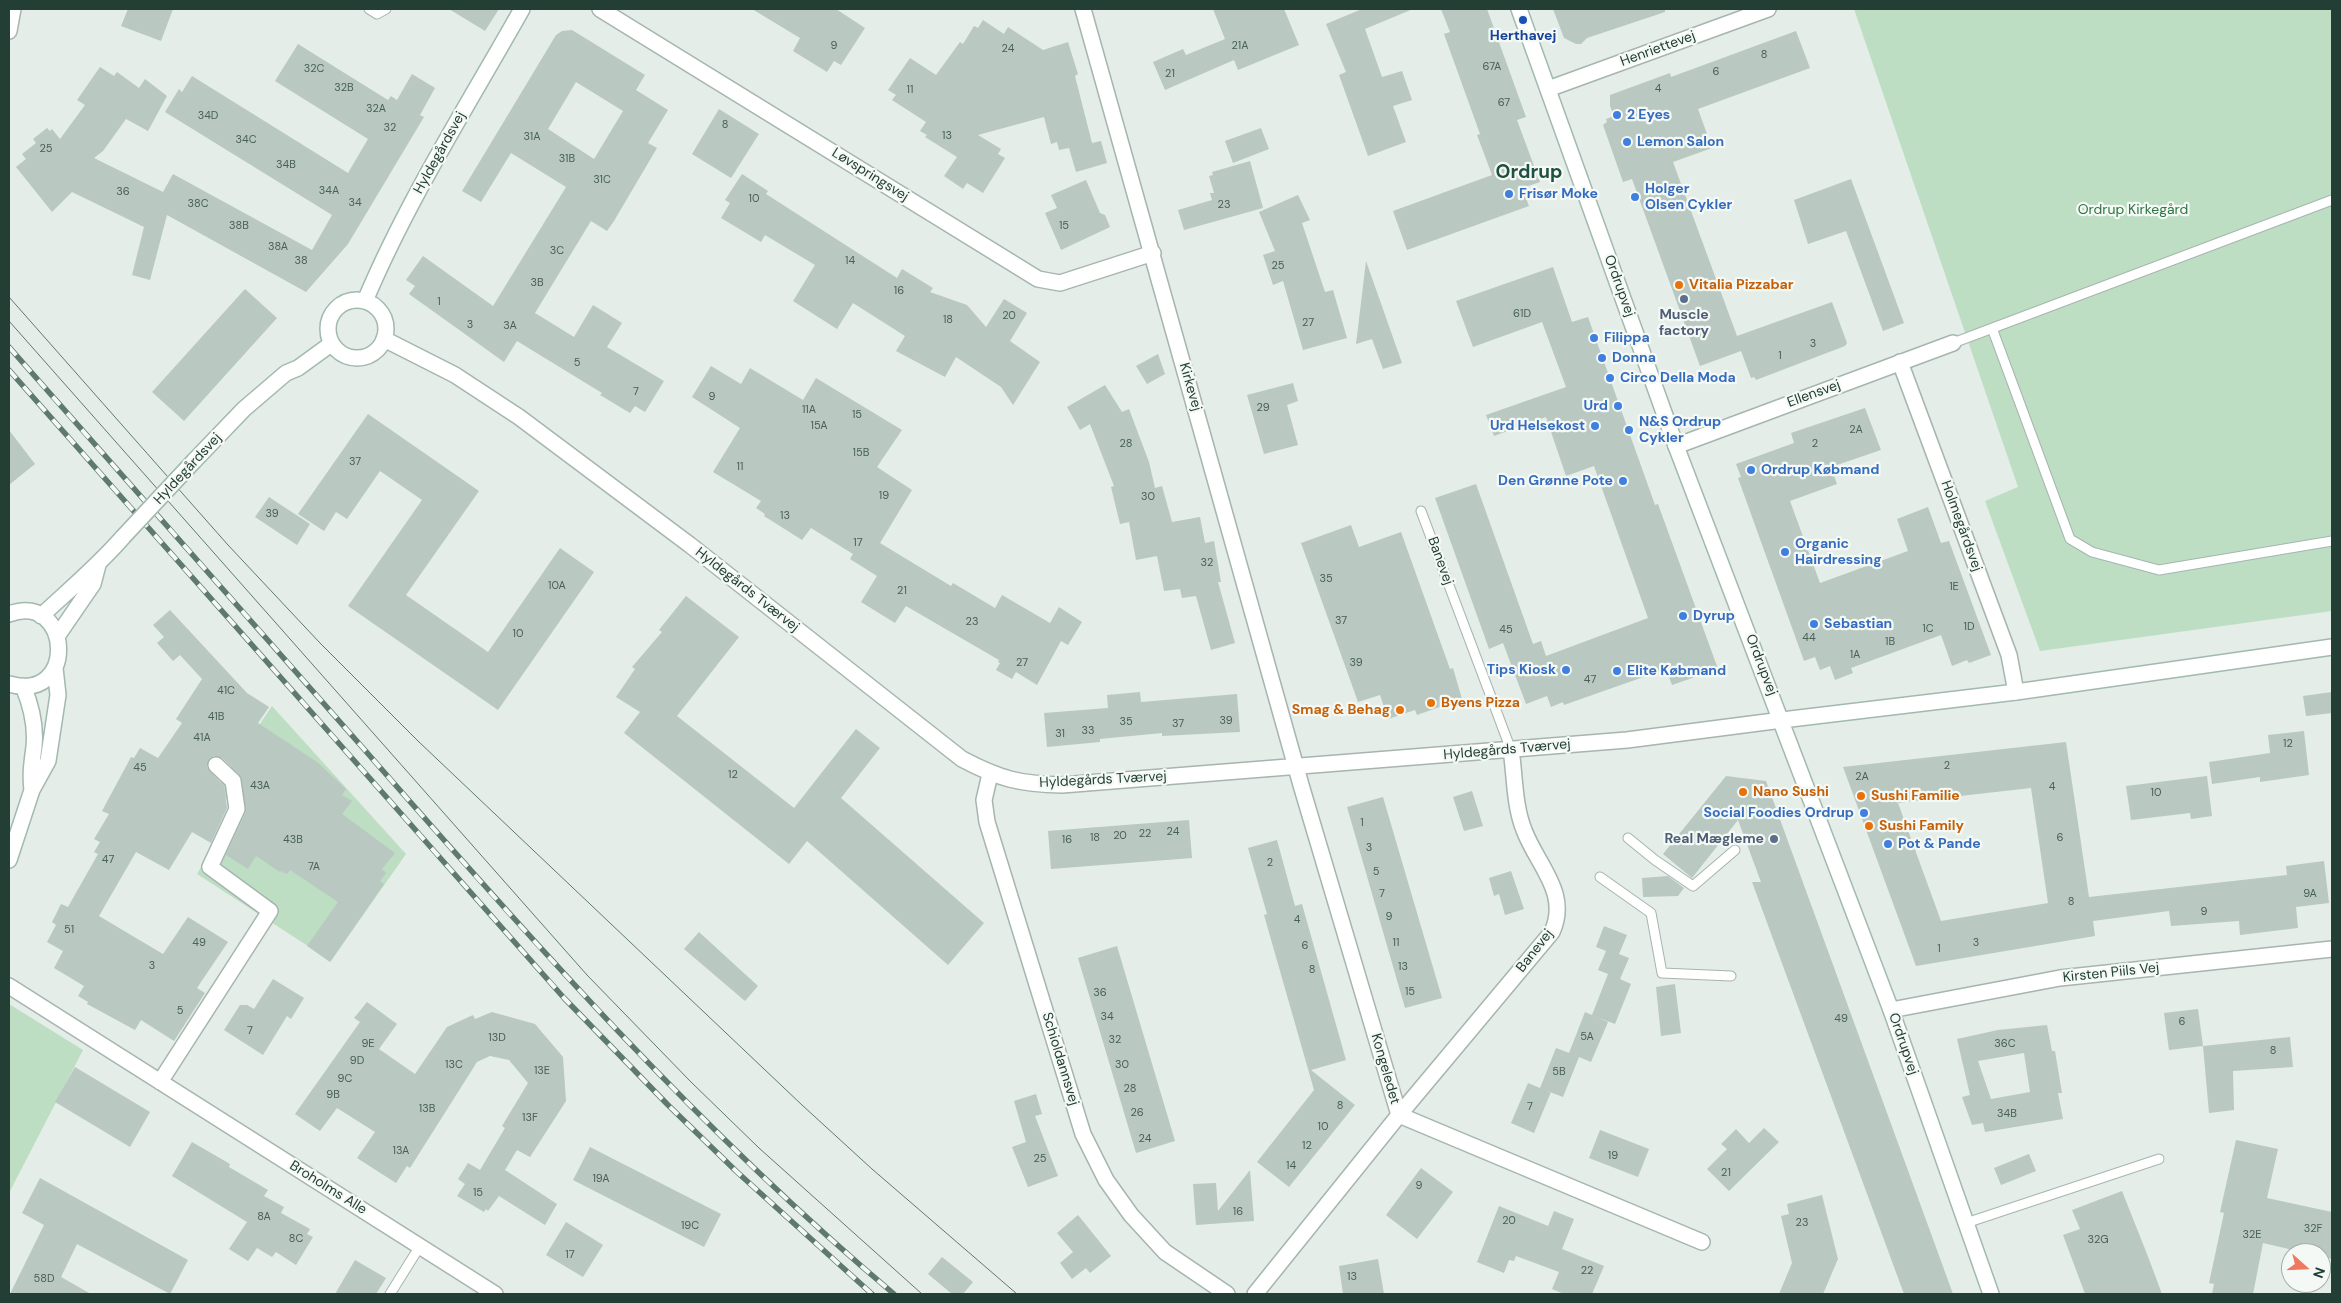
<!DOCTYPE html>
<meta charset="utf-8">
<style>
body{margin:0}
#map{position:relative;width:2341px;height:1303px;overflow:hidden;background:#e4ede8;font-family:"DM Sans",sans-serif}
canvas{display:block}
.frame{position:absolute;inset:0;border:10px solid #233e35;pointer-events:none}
.north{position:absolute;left:2281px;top:1243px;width:50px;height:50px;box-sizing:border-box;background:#f4f9f6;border:1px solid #a0aea9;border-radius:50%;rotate:110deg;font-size:14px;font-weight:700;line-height:20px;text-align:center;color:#233e35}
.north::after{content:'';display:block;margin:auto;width:18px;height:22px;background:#ef7860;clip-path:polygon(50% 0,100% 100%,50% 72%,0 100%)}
</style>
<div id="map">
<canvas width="2341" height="1303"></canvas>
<div class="frame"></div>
<div class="north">N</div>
</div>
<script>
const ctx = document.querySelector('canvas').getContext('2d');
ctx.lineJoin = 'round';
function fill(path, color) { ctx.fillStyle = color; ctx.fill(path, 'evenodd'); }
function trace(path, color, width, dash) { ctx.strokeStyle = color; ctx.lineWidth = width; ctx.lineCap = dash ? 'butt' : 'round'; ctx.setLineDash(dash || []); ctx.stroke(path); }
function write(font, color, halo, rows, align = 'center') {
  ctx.font = font + ' "DM Sans",sans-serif'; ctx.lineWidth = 4.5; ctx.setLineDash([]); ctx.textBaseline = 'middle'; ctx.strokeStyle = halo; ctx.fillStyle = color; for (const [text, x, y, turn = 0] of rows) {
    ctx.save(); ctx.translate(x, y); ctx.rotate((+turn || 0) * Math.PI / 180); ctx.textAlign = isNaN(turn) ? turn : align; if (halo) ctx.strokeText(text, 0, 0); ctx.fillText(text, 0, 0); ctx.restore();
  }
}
fill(new Path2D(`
 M1854 9H2332V611L2040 651 1985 501 2018 487Z
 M272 706 406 854 331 961 197 874 235 805 215 791Z
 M9 1004 83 1050 9 1193Z`), '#bddec3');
fill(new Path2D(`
 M128 9H173L161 41 121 26Z
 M449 9H499L485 31Z
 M752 9H836L865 28 841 65 834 61 827 72 793 51 800 38Z
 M1213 9H1284L1299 45 1238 70 1234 60 1165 90 1153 62 1183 49 1186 55 1225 39Z
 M1362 9H1413L1365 29 1382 77 1402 71 1412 100 1393 106 1406 142 1368 156 1339 75 1346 72 1326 24Z
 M1441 9H1487L1526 117 1517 120 1540 182 1522 188 1529 206 1407 250 1393 211 1492 175 1477 135 1480 134 1444 34 1450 32Z
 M1553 9H1665V12L1587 38 1581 44H1576L1564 38Z
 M983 20 1004 34 1008 27 1043 50 1068 42 1078 74 1075 76 1092 143 1101 141 1107 163 1076 172 1069 148 1059 150 1057 142 1051 144 1044 117 978 135 1001 149 998 154 1005 158 983 193 967 183 963 189 944 176 957 157 925 137 927 135 920 131 926 122 892 100 896 95 888 90 910 58 936 75 960 42 963 44 974 26 978 28Z
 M572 30 645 75 636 90 668 110 648 143 657 148 614 221 607 231 591 221 535 313 574 337 593 305 622 323 607 347 664 381 645 412 635 406 630 413 600 395 602 393 517 341 504 362 409 294 415 286 406 280 423 256 493 306 566 187 511 153 481 202 462 191 556 35 562 31ZM576 82 623 111 594 159 548 129Z
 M1796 31 1810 68 1698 109 1712 148 1673 162 1737 336 1832 302 1847 343 1845 346 1756 380 1754 377 1751 378 1741 351 1700 366 1632 179 1623 182 1603 125 1607 122 1606 119 1614 116 1610 106V95L1670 73 1671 77Z
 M298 44 388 100 391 96 397 100 412 74 435 88 420 115 424 117 348 244 306 292 167 215 150 280 132 275 144 227 72 192 52 212 16 167 26 159 22 154 36 143 33 139 47 128 50 131 52 129 60 139 85 105 77 100 100 67 114 76 117 72 139 88 145 79 167 96 148 131 126 119 103 151 94 158 163 192 173 174 312 250 332 215 165 112 179 89 182 92 192 76 348 173 368 139 275 81Z
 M719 109 759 134 731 178 692 154Z
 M1261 128 1269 149 1233 163 1225 141Z
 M1250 161 1263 208 1184 230 1178 210 1212 200 1210 193H1214L1209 176 1213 175 1212 172Z
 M742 174 768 191 766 194 897 278 902 269 933 288 930 292 967 305 986 327 1004 299 1027 313 1010 341 1040 362 1013 405 1001 387 956 357 945 377 896 351 905 336 853 303 837 329 793 301 815 265 765 235 761 242 721 218 730 203 725 200Z
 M1851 179 1904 323 1883 331 1846 231 1808 244 1794 200Z
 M1086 180 1100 213 1105 215 1110 227 1061 250 1045 213 1057 208 1051 195Z
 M1298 195 1310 220 1302 223 1325 292 1333 290 1347 338 1303 350 1283 281 1273 285 1263 255 1275 251 1259 212Z
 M1366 261 1402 363 1383 369 1372 339 1356 344Z
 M1553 267 1572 322 1588 317 1655 505 1658 504 1718 669 1672 685 1666 669 1564 705 1563 702 1551 707 1547 696 1526 704 1503 643 1489 649 1435 498 1476 484 1533 644 1541 641 1546 656 1648 618 1594 466 1566 476 1546 417 1494 436 1486 415 1566 387 1542 322 1473 347 1456 301Z
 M245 289 277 318 184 421 152 392Z
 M1158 354 1165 374 1147 384 1136 366Z
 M711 366 741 384 750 368 803 400 816 378 902 430 877 467 912 490 880 543 951 586 953 583 995 608 1002 595 1050 623 1059 607 1082 622 1068 645 1061 641 1037 685 1016 672 1012 679 996 670 1000 663 998 662 999 660 906 606 895 623 861 602 877 576 850 559 853 554 811 528 802 540 764 516 765 514 756 508 761 501 713 472 740 428 692 397Z
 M1293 383 1298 401 1287 405 1298 445 1264 454 1247 395Z
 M1105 385 1122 412 1129 409 1149 462 1155 488 1162 486 1172 522 1200 517 1205 543 1214 541 1221 582H1218L1235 643 1211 650 1196 596 1182 598 1180 589 1164 591 1157 556 1136 560 1129 522 1120 524 1111 487 1114 486 1090 424 1080 430 1067 407Z
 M1865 408 1881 450 1831 467 1837 484 1790 501 1820 583 1908 551 1897 519 1928 507 1941 543 1949 541 1991 655 1969 663 1967 660 1952 666 1941 635 1851 668 1853 673 1835 680 1830 666 1820 670 1815 657 1804 661 1738 478 1741 477 1736 464 1794 443 1791 433Z
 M368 414 479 491 406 595 488 652 560 548 594 572 498 710 348 606 422 500 380 471 347 519 336 512 324 531 298 514Z
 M9 430 35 464 9 485Z
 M269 497 310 524 297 545 255 517Z
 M1351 525 1359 547 1401 532 1450 669 1453 668 1462 699 1417 715 1415 710 1388 719 1380 695 1358 702 1301 543Z
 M686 596 739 637 677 716 794 808 856 729 880 748 841 798 984 923 948 965 807 841 789 864 624 733 640 712 616 697 635 669 632 667 662 632 659 630Z
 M170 610 247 693 269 707 258 723 317 762 346 789 342 795 352 801 342 814 395 853 382 869 386 873 380 881 384 884 330 962 307 946 338 902 290 870 287 874 281 871 280 872 256 856 248 869 226 855 246 812 242 780 239 774 222 758 214 756 210 758 207 768 224 786 227 808 211 843 192 832 169 870 136 852 99 916 163 954 188 917 228 942 197 988 205 993 174 1041 141 1020 135 1030 87 1004 88 1002 78 996 84 986 54 968 63 951 47 942 56 925 52 922 61 904 68 907 98 854 94 852 100 842 94 839 109 814 102 811 131 757 134 758 140 748 158 758 182 723 176 719 202 679 180 655 173 661 157 643 164 637 153 625Z
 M1140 692 1141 702 1237 694 1240 732 1162 736V733L1100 739V742L1047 747 1044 713 1108 708 1107 695Z
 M2332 692V713L2306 716 2303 696Z
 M2304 731 2309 775 2260 782V777L2212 784 2209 762 2270 753 2268 735Z
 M2066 742 2089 897 2287 875 2286 866 2324 861 2329 903 2296 907 2298 928 2240 935 2239 921 2171 926 2169 911 2093 921 2095 936 1916 966 1843 767ZM2031 788 2048 903 1941 921 1898 803Z
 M1726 776 1766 781 1953 1294H1904L1752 882H1761L1738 820 1692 878 1663 854Z
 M2207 776 2212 816 2191 819 2190 813 2131 820 2126 786Z
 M1472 791 1483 826 1464 831 1453 797Z
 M1383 797 1442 998 1405 1008 1347 807Z
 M1189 820 1192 858 1051 869 1048 831Z
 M1277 840 1295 906 1302 904 1346 1060 1311 1070 1355 1105 1289 1187 1257 1162 1314 1090 1264 915 1267 914 1248 848Z
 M1511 871 1524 909 1505 915 1499 894 1494 896 1489 878Z
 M1668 876 1684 888 1678 896 1643 897 1642 878Z
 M1604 926 1627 935 1619 954 1629 958 1620 979 1631 984 1615 1024 1596 1017 1608 1022 1591 1062 1579 1057 1563 1097 1547 1091 1551 1092 1534 1133 1511 1123 1528 1083 1540 1088 1556 1048 1572 1054 1569 1053 1585 1012 1592 1015 1608 974 1598 970 1606 951 1596 947Z
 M699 932 758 986 745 1001 684 949Z
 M1117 946 1175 1141 1136 1153 1078 958Z
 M273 979 304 998 291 1019 287 1016 263 1055 224 1030 240 1005H247L254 1009Z
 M1675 984 1681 1033 1661 1036 1656 987Z
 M367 1002 397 1024 379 1049 415 1074 447 1027 473 1015 475 1019 492 1012 535 1024 563 1057 566 1101 530 1157 517 1150 505 1170 557 1204 545 1225 499 1196 488 1211 486 1209 484 1212 457 1196 465 1184 458 1179 468 1163 480 1170 505 1128 502 1126 528 1083 509 1060 490 1056 477 1062 410 1168 407 1166 396 1183 357 1158 375 1132 337 1108 320 1131 295 1114 360 1022 354 1018Z
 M2198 1009 2203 1046 2290 1037 2293 1067 2233 1071 2234 1110 2209 1113 2203 1046 2169 1050 2164 1013Z
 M2047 1025 2052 1051H2055L2062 1093H2058L2063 1119 1985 1132 1983 1123 1972 1125 1962 1097 1970 1095 1957 1039 1998 1030ZM2024 1053 2030 1092 1991 1099 1978 1061Z
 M75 1067 150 1112 130 1147 55 1102Z
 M1036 1094 1042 1114 1035 1116 1058 1176 1028 1187 1012 1147 1026 1142 1014 1101Z
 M1764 1128 1779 1142 1729 1191 1707 1169 1727 1149 1721 1144 1736 1129 1749 1143Z
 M1600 1130 1649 1149 1638 1177 1589 1158Z
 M2236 1140 2278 1149 2267 1198 2332 1212V1259L2321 1256V1253H2306L2263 1243 2253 1294H2212L2214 1284 2209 1283 2224 1213 2220 1212Z
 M192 1142 230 1164 229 1167 268 1190 264 1196 284 1207 281 1213 310 1229 307 1234 313 1237 296 1265 276 1252 272 1257 257 1248 248 1261 229 1249 247 1222 172 1176Z
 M590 1147 721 1214 704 1247 573 1180Z
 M2029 1154 2036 1171 2001 1185 1994 1168Z
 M1421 1168 1453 1192 1417 1239 1386 1215Z
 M1250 1170 1254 1221 1196 1225 1193 1184 1216 1183 1218 1211Z
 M40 1178 188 1260 170 1294 77 1244 61 1277 91 1294H10L44 1225 22 1213Z
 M2122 1191 2147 1254 2162 1294H2085L2063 1235 2080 1229 2072 1210Z
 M1822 1195 1838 1259 1823 1294H1779L1792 1263 1781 1216 1789 1214 1787 1204Z
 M1499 1206 1548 1226 1554 1211 1574 1219 1562 1249 1604 1266 1592 1294H1564L1552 1289 1559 1272 1516 1256 1514 1261 1509 1260 1504 1273 1477 1262Z
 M1078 1215 1111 1256 1090 1273 1086 1268 1072 1279 1060 1263 1073 1252 1057 1233Z
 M566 1222 603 1245 583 1277 546 1255Z
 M942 1257 973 1282 963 1294H952L928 1274Z
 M1378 1259 1384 1294H1343L1339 1266Z
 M355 1260 386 1278 376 1294H335Z`), '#b9c8c1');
const lane = new Path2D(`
 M369 9 377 14 386 9
 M1992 328 2070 539 2092 552 2159 570 2332 541
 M1953 343 2332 200
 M1421 511 1511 750
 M1628 838 1655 860 1693 886 1735 850
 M1600 877 1651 913 1662 973 1731 976
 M1966 1223 2159 1159
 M390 1294 420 1246`);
const street = new Path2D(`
 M600 9 1038 279 1060 283 1153 253
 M1083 9 1301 785 1399 1115 1702 1242
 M9 31 13 9
 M1548 89 1768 9
 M384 339 455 375 519 417 690 545 962 759C1000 779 1019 784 1062 785L1627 740 1782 720
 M1900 362 2009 655 2016 692
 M1676 446 1953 343
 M990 774 984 800 987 822 1083 1134 1106 1180 1131 1215 1165 1252 1227 1294
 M9 986 495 1294
 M1891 1010 2060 978 2332 949
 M160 1082 270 911 210 867 237 809 233 781 216 765
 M1255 1294 1399 1115 1552 932C1570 893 1537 865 1524 830 1514 805 1515 776 1511 750`);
const secondary = new Path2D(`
 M1519 9 1676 446 1891 1010 1991 1294
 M328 329a29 29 0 1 1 58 0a29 29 0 1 1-58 0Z
 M365 301C408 199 468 105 522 9
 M194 461 244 409 286 373 298 368 331 344
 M9 614C72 591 78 704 9 684
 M41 616C69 590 98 566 123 537
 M58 635 93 584 98 565
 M23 686C31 705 36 727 34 747 32 762 30 774 32 790
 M1782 720 2016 692 2332 647
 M9 860 32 790 48 761 58 695 55 668`);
trace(lane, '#a6b5af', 11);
trace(street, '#a6b5af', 18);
trace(secondary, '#a2b9af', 18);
trace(lane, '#fff', 9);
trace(street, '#fff', 15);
trace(secondary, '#fff', 15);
trace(new Path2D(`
 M9 297 228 545 320 643 418 741 802 1105 872 1169 1017 1294
 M9 321 587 975 691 1082 759 1148 922 1294`), '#5e7a70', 1);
const rail = new Path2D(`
 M9 347C127 481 245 614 363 748 530 939 699 1130 894 1294
 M9 370 564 998 668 1105 737 1172 872 1294`);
trace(rail, '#5e7a70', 5.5);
trace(rail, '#f4f9f6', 4, [11]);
const secondaryBridge = new Path2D(`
 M123 537 194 461`);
trace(secondaryBridge, '#a2b9af', 18, []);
trace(secondaryBridge, '#fff', 15);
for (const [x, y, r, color] of [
 [1523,20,5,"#1a4fb4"],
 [1617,115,5,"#3f7fe0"],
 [1627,142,5,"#3f7fe0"],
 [1509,194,5,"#3f7fe0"],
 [1635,197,5,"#3f7fe0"],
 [1679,285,5,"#e8710a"],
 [1684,299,5,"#5c6f8a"],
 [1594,338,5,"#3f7fe0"],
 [1602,358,5,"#3f7fe0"],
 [1610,378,5,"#3f7fe0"],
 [1618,406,5,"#3f7fe0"],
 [1595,426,5,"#3f7fe0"],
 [1629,430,5,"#3f7fe0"],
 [1751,470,5,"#3f7fe0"],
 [1623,481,5,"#3f7fe0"],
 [1785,552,5,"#3f7fe0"],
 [1683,616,5,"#3f7fe0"],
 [1814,624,5,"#3f7fe0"],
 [1566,670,5,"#3f7fe0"],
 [1617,671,5,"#3f7fe0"],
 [1431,703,5,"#e8710a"],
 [1400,710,5,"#e8710a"],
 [1743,792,5,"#e8710a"],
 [1861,796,5,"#e8710a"],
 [1864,813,5,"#3f7fe0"],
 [1869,826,5,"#e8710a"],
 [1774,839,5,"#5c6f8a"],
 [1888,844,5,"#3f7fe0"]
]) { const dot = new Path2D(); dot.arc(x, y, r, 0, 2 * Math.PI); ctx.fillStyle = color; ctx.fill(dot); trace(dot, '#f4f9f6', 2); }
write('11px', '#486058', null, [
 ["9",834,46],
 ["21A",1240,46],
 ["24",1008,49],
 ["8",1764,55],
 ["67A",1492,67],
 ["32C",314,69],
 ["6",1716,72],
 ["21",1170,74],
 ["32B",344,88],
 ["4",1658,89],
 ["11",910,90],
 ["67",1504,103],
 ["32A",376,109],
 ["34D",208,116],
 ["8",725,125],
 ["32",390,128],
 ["13",947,136],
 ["31A",532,137],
 ["34C",246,140],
 ["25",46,149],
 ["31B",567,159],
 ["34B",286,165],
 ["31C",602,180],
 ["34A",329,191],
 ["36",123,192],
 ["10",754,199],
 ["34",355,203],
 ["38C",198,204],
 ["23",1224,205],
 ["38B",239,226],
 ["15",1064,226],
 ["38A",278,247],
 ["3C",557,251],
 ["38",301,261],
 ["14",850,261],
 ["25",1278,266],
 ["3B",537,283],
 ["16",899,291],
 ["1",439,302],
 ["61D",1522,314],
 ["20",1009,316],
 ["18",948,320],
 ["27",1308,323],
 ["3",470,325],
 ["3A",510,326],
 ["3",1813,344],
 ["1",1780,356],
 ["5",577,363],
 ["7",636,392],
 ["9",712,397],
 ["29",1263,408],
 ["11A",809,410],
 ["15",857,415],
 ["15A",819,426],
 ["2A",1856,430],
 ["28",1126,444],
 ["2",1815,444],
 ["15B",861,453],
 ["37",355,462],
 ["11",740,467],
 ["19",884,496],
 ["30",1148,497],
 ["39",272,514],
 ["13",785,516],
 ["17",858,543],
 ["32",1207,563],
 ["35",1326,579],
 ["10A",557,586],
 ["1E",1954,587],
 ["21",902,591],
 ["37",1341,621],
 ["23",972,622],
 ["1D",1969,627],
 ["1C",1928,629],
 ["45",1506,630],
 ["10",518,634],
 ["44",1809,638],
 ["1B",1890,642],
 ["1A",1855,655],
 ["27",1022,663],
 ["39",1356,663],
 ["47",1590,680],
 ["41C",226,691],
 ["41B",216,717],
 ["39",1226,721],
 ["35",1126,722],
 ["37",1178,724],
 ["33",1088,731],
 ["31",1060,734],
 ["41A",202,738],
 ["12",2288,744],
 ["2",1947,766],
 ["45",140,768],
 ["12",733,775],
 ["2A",1862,777],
 ["43A",260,786],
 ["4",2052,787],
 ["10",2156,793],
 ["1",1362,823],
 ["24",1173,832],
 ["22",1145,834],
 ["20",1120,836],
 ["18",1095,838],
 ["6",2060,838],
 ["43B",293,840],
 ["16",1067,840],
 ["3",1369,848],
 ["47",108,860],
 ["2",1270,863],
 ["7A",314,867],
 ["5",1376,872],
 ["7",1382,894],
 ["9A",2310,894],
 ["8",2071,902],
 ["9",2204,912],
 ["9",1389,917],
 ["4",1297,920],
 ["51",69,930],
 ["49",199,943],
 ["11",1396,943],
 ["3",1976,943],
 ["6",1305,946],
 ["1",1939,949],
 ["3",152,966],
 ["13",1403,967],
 ["8",1312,970],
 ["15",1410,992],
 ["36",1100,993],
 ["5",180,1011],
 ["34",1107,1017],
 ["49",1841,1019],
 ["6",2182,1022],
 ["7",250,1031],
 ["5A",1587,1037],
 ["13D",497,1038],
 ["32",1115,1040],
 ["9E",368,1044],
 ["36C",2005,1044],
 ["8",2273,1051],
 ["9D",357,1061],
 ["13C",454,1065],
 ["30",1122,1065],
 ["13E",542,1071],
 ["5B",1559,1072],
 ["9C",345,1079],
 ["28",1130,1089],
 ["9B",333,1095],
 ["8",1340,1106],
 ["7",1530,1107],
 ["13B",427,1109],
 ["26",1137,1113],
 ["34B",2007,1114],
 ["13F",530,1118],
 ["10",1323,1127],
 ["24",1145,1139],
 ["12",1307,1146],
 ["13A",401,1151],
 ["19",1613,1156],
 ["25",1040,1159],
 ["14",1291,1166],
 ["21",1726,1173],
 ["19A",601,1179],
 ["9",1419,1186],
 ["15",478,1193],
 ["16",1238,1212],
 ["8A",264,1217],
 ["20",1509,1221],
 ["23",1802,1223],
 ["19C",690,1226],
 ["32F",2313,1229],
 ["32E",2252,1235],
 ["8C",296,1239],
 ["32G",2098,1240],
 ["17",570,1255],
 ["22",1587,1271],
 ["13",1352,1277],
 ["58D",44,1279]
]);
write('bold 14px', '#164399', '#f4f9f6', [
 ["Herthavej",1523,36]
]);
write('14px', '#233e35', '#f4f9f6', [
 ["Henriettevej",1658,49,-20],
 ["Hyldegårdsvej",440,153,-61],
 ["Løvspringsvej",870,175,32],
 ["Ordrupvej",1619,286,70],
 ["Kirkevej",1190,387,74],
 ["Ellensvej",1814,394,-20],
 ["Hyldegårdsvej",188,469,-47],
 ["Holmegårdsvej",1961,526,70],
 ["Banevej",1440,561,70],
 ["Hyldegårds Tværvej",747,590,38],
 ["Ordrupvej",1761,665,69],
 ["Hyldegårds Tværvej",1507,750,-5],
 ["Hyldegårds Tværvej",1103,780,-3],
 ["Banevej",1535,951,-52],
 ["Kirsten Piils Vej",2111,973,-6],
 ["Ordrupvej",1903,1044,71],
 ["Schioldannsvej",1060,1059,73],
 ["Kongeledet",1385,1069,74],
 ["Broholms Alle",328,1188,32]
]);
write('bold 14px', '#366cbe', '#f4f9f6', [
 ["2 Eyes",1627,115],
 ["Lemon Salon",1637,142],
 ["Holger",1645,189],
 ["Olsen Cykler",1645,205],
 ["Frisør Moke",1519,194],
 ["Filippa",1604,338],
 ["Donna",1612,358],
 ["Circo Della Moda",1620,378],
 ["Urd",1608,406,"right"],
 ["N&S Ordrup",1639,422],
 ["Cykler",1639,438],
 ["Urd Helsekost",1585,426,"right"],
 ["Ordrup Købmand",1761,470],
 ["Den Grønne Pote",1613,481,"right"],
 ["Organic",1795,544],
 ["Hairdressing",1795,560],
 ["Dyrup",1693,616],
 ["Sebastian",1824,624],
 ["Tips Kiosk",1556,670,"right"],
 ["Elite Købmand",1627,671],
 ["Social Foodies Ordrup",1854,813,"right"],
 ["Pot & Pande",1898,844]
], 'left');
write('14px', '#2e7544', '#f4f9f6', [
 ["Ordrup Kirkegård",2133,210]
]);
write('bold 14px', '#c56008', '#f4f9f6', [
 ["Vitalia Pizzabar",1689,285],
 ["Byens Pizza",1441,703],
 ["Smag & Behag",1390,710,"right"],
 ["Nano Sushi",1753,792],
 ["Sushi Familie",1871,796],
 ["Sushi Family",1879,826]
], 'left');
write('bold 14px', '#4e5e75', '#f4f9f6', [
 ["Muscle",1684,315],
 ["factory",1684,331],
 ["Real Mægleme",1764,839,"right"]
]);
write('bold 19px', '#1f5041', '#f4f9f6', [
 ["Ordrup",1529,173]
]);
</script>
